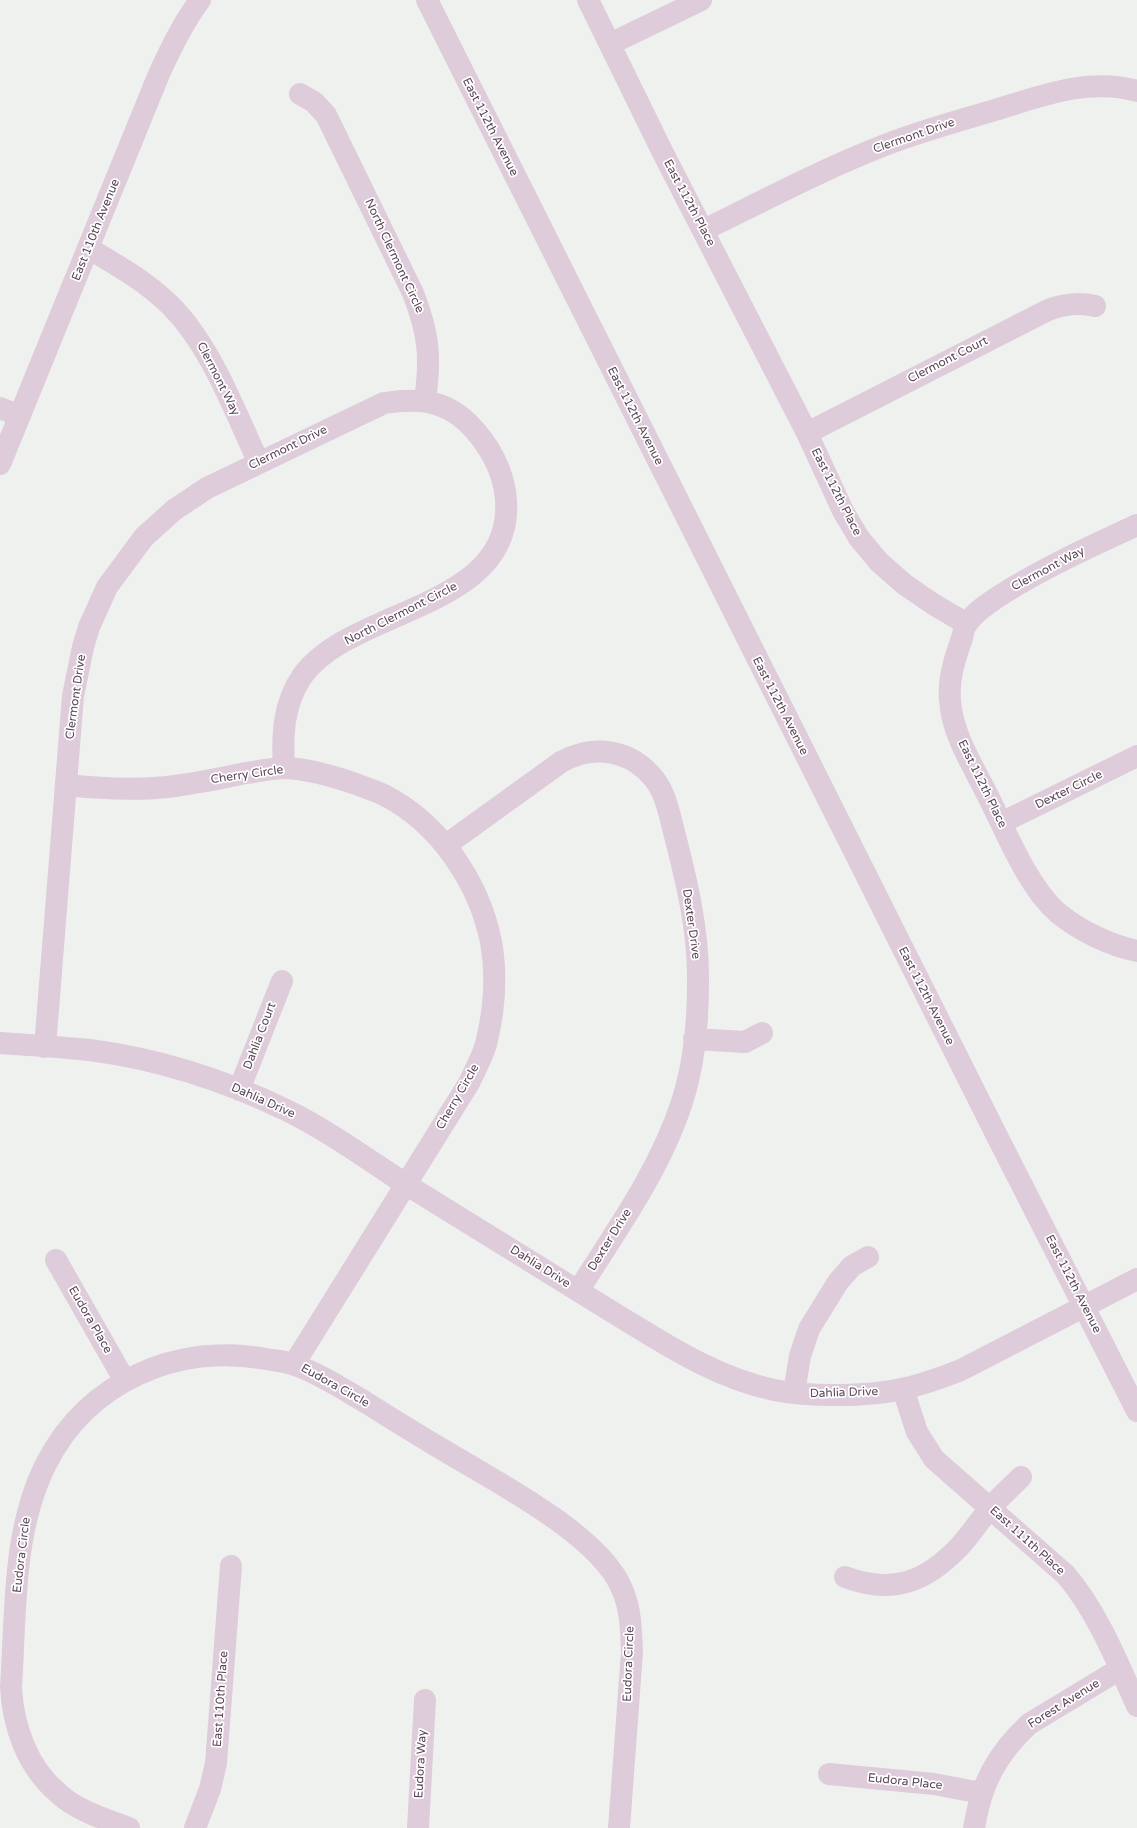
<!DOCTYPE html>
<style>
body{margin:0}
canvas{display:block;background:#eff1ee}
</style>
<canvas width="1137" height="1828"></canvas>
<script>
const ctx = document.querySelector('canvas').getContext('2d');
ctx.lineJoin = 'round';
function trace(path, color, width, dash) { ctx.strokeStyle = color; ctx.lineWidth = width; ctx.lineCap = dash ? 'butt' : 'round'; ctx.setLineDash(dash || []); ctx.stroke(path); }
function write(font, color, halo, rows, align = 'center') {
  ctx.font = font + ' "Varela Round",sans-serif'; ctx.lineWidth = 3.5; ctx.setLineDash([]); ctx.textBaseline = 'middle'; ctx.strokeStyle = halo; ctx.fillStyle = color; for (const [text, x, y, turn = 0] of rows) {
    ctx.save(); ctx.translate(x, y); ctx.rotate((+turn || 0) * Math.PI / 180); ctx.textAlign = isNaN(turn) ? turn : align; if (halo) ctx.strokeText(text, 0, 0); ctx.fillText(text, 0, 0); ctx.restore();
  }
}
trace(new Path2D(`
 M427 0 998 1138 1137 1411
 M588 0 663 153 807 433 843 511 859 538 879 562 904 584 933 604 967 624
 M610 44 701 0
 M300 94 314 102 326 115 413 293C429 334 431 357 425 400
 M704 230C763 201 823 169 885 145 921 131 958 121 995 110 1041 96 1089 77 1137 91
 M88 248C117 265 147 282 171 306 211 346 235 412 259 463
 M0 408 20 416
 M807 433 1048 310C1064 304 1079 302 1095 306
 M0 464 159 74C171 48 183 23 200 0
 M1137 525C1092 546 1047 566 1004 593 993 600 974 612 967 624 964 627 963 634 962 638 955 658 948 679 950 700 952 734 973 766 988 796 1006 832 1028 887 1058 913 1080 931 1109 945 1137 951
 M66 785C103 789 138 791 175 786 199 783 222 778 246 773 259 771 273 768 286 768 308 769 329 775 350 782 361 786 373 790 384 795 439 823 479 882 491 942 497 975 494 1012 486 1044 482 1058 475 1070 469 1083L294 1364
 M1001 823 1137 756
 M446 845 561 762C594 744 631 749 655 780 665 793 669 812 673 828 686 878 699 931 698 983 698 1022 694 1065 682 1102 660 1170 616 1231 578 1291
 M694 1039 745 1042 762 1033
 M0 1043C30 1045 60 1047 90 1050 158 1059 224 1080 286 1110 329 1131 367 1159 407 1185 474 1227 542 1268 609 1310 662 1342 713 1377 774 1390 809 1397 871 1397 906 1388 925 1384 943 1377 961 1370L1137 1279
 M45 1047 73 696 83 647 89 627 107 587 144 537 174 510 207 488 384 403C416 398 443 399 468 423 488 443 504 470 506 500 514 609 353 607 303 675 283 703 282 736 284 768
 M239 1090 282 981
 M56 1260 125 1381
 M903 1389 917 1432 934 1459 1066 1575C1098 1613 1117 1661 1137 1706
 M794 1393 800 1356 809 1329 838 1282 852 1266 868 1257
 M845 1577C893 1595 926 1582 960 1546 971 1534 980 1520 991 1507 1000 1497 1011 1487 1021 1477
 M829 1774 934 1784 981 1793
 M129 1828C105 1819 77 1811 58 1793 27 1767 13 1726 11 1687 16 1613 12 1531 46 1464 87 1382 178 1342 266 1359 276 1361 286 1361 295 1365 320 1374 343 1389 365 1402 392 1419 418 1435 445 1451 495 1481 600 1535 622 1589 631 1609 631 1631 632 1652L619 1828
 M195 1828 210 1789 216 1763 231 1566
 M418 1828 425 1700
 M974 1828C981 1784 996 1755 1029 1724L1120 1669`), '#deccdb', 22);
write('12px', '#5b4657', '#fff', [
 ["East 112th Avenue",490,127,63],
 ["Clermont Drive",914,136,-19],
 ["East 112th Place",689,203,62],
 ["East 110th Avenue",96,230,-68],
 ["North Clermont Circle",394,256,65],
 ["Clermont Court",948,360,-27],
 ["Clermont Way",218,379,63],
 ["East 112th Avenue",635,416,63],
 ["Clermont Drive",288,448,-26],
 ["East 112th Place",836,492,63],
 ["Clermont Way",1048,569,-28],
 ["North Clermont Circle",401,614,-27],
 ["Clermont Drive",76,697,-82],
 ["East 112th Avenue",780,706,63],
 ["Cherry Circle",247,775,-8],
 ["East 112th Place",982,784,64],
 ["Dexter Circle",1069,790,-26],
 ["Dexter Drive",691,924,82],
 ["East 112th Avenue",926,996,63],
 ["Dahlia Court",260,1036,-69],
 ["Cherry Circle",458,1097,-60],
 ["Dahlia Drive",263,1101,24],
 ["Dexter Drive",610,1240,-58],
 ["Dahlia Drive",540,1267,32],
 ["East 112th Avenue",1073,1284,63],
 ["Eudora Place",90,1320,60],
 ["Eudora Circle",335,1386,29],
 ["Dahlia Drive",844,1393,-2],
 ["East 111th Place",1027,1541,42],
 ["Eudora Circle",22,1555,-83],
 ["Eudora Circle",629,1664,-88],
 ["East 110th Place",221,1699,-86],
 ["Forest Avenue",1064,1704,-32],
 ["Eudora Way",421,1764,-87],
 ["Eudora Place",905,1782,6]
]);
</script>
